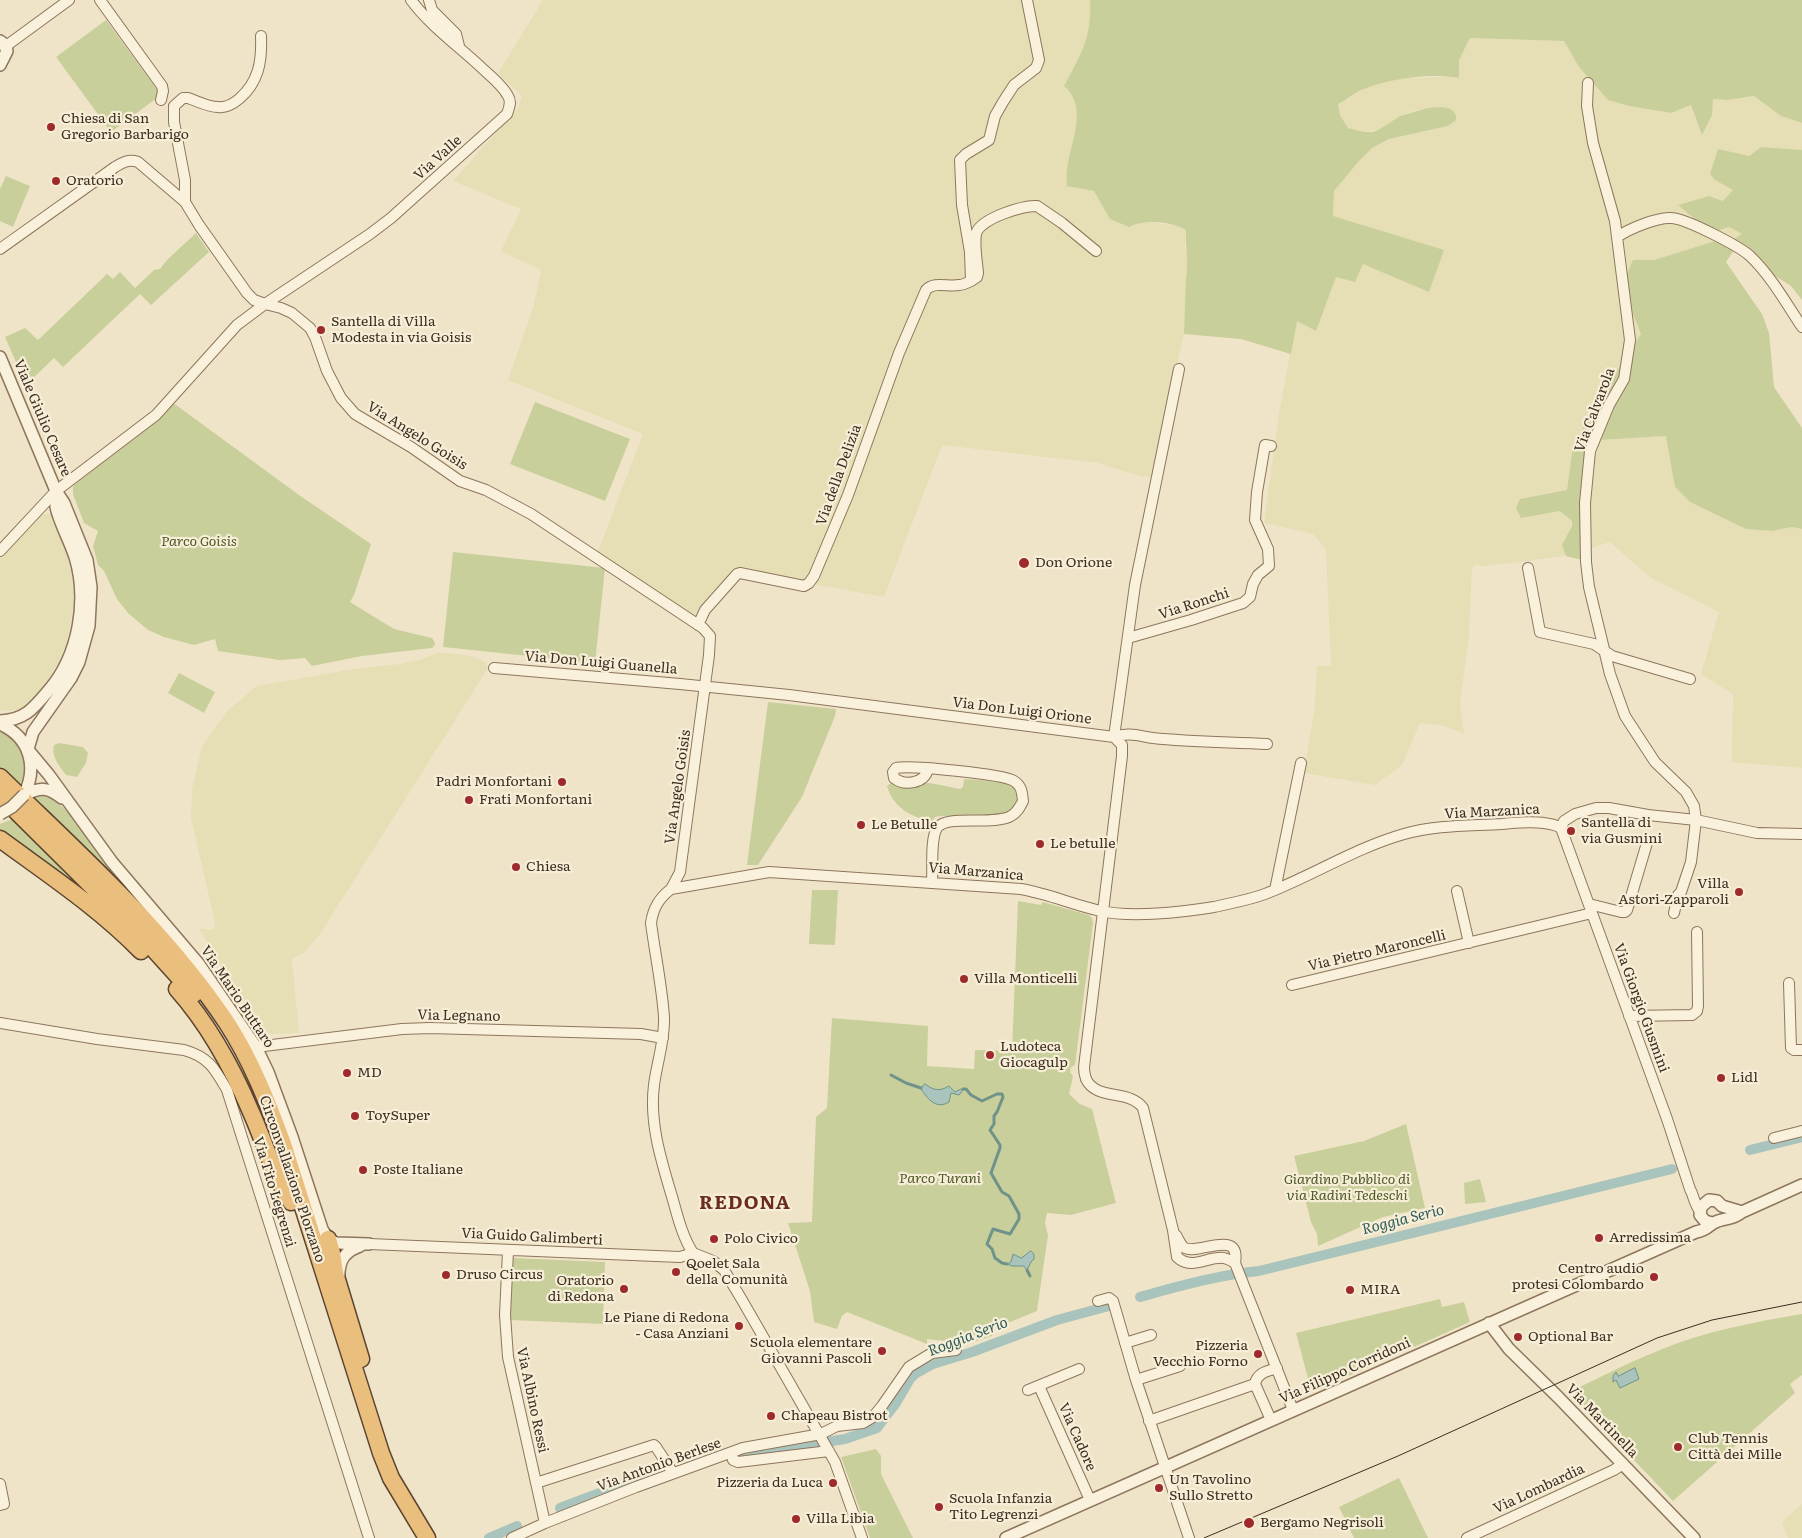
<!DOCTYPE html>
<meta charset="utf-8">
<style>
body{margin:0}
canvas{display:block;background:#f0e4c8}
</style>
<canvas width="1802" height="1538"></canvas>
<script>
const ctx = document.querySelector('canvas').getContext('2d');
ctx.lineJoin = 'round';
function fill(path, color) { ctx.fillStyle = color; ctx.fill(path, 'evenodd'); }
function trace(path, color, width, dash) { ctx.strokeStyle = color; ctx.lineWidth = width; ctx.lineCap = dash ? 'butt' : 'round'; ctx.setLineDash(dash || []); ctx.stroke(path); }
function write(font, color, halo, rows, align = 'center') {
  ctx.font = font + ' Literata,serif'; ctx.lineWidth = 4.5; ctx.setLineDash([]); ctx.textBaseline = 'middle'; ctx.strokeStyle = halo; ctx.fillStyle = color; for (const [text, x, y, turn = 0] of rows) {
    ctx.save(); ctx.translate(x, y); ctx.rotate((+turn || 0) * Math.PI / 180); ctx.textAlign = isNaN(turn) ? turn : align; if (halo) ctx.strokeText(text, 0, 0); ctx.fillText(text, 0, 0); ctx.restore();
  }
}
fill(new Path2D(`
 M543 0H1090L1091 19 1085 47 1064 86 1072 93 1077 111 1076 128 1067 171 1094 191 1110 219 1177 225 1186 230 1185 247 1188 270 1334 191 1359 161 1372 148 1389 139 1448 126 1442 107 1413 111 1400 116 1380 129 1364 132 1348 128 1340 115 1337 104 1347 100 1362 89 1402 78 1450 77 1459 78V60L1470 38 1564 41 1579 67 1608 100 1629 106 1671 113 1691 105 1702 134 1712 115 1713 99 1727 100 1754 96 1781 116 1802 123V150L1761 147 1715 180 1734 190 1723 201 1709 196 1678 205 1697 221 1729 227 1742 234 1734 239 1712 242 1654 260 1633 314 1641 334 1602 393 1573 446 1567 490 1521 499V518L1560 511 1572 521 1565 554 1566 556 1487 566 1475 565 1472 568 1469 636 1460 702 1464 734 1441 725 1420 723 1402 765 1375 785 1304 773 1315 704 1317 666H1331L1326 549 1313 534 1264 523 1279 413 1290 354 1241 339 1184 334 1151 477 1140 476 1098 463 942 445 884 597 792 580 745 567 733 570 709 596 695 619 597 554 643 434 508 380 534 305 541 270 501 251 521 209 453 181 518 108 522 96 498 73Z
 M1667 436 1675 487 1690 502 1746 529 1772 531 1792 527 1802 529V768L1732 762 1733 694 1701 674 1719 612 1651 578 1610 542 1582 551 1581 492 1584 462 1599 440Z
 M41 514H49L53 516 65 547 72 577 73 588V605L70 625 66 644 59 662 37 694 27 706 20 709 8 711 0 710V556Z
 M438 653 457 654 475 657 486 663 488 668 320 934 304 953 293 958 292 962 299 1033 272 1034 262 1030 256 1026 199 928 210 930 214 929 215 923 191 818 192 789 202 747 227 711 257 686 354 669 400 664 419 660Z
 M1802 1504V1538H1788L1782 1522Z`), '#e6deb5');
fill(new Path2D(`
 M1090 0H1802V123L1781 116 1754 96 1727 100 1713 99 1712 115 1702 135 1691 105 1671 113 1629 106 1608 100 1579 67 1564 41 1470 38 1459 60V78C1428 73 1394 78 1364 89 1355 92 1347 100 1338 104L1340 115 1348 128 1364 132H1373L1380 129 1400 116 1428 108 1442 107 1451 109 1456 115V120L1448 126 1389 139 1372 148 1359 161 1334 191 1333 216 1444 250 1429 292 1363 264 1355 282 1336 277 1316 331 1297 321 1291 354 1241 339 1184 334 1186 279C1189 263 1185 246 1186 230 1170 221 1144 219 1129 227L1110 219 1094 191 1067 186C1067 181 1066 175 1067 170 1070 144 1089 106 1064 86 1081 54 1092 38 1090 0Z
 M106 20 161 95 111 132 56 57Z
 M1761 147 1802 150V300L1791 286 1734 250 1726 262 1762 314 1769 333 1774 387 1802 428V529L1792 527 1772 531 1746 529 1690 502 1675 487 1666 436 1599 440 1584 462 1581 492 1582 560 1566 556 1562 545 1572 526V521L1560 511 1521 518 1516 508 1520 499 1567 490 1573 446 1602 393 1641 334 1633 314 1625 279 1633 260H1654L1712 242 1734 239 1742 234 1729 227 1713 232 1697 221 1678 205 1709 196 1723 201 1733 190 1715 180 1710 174 1718 149 1749 156Z
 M6 176 30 186 13 227 0 221V189Z
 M196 233 209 252 151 305 140 294 63 367 54 358 26 385 5 337 25 328 38 340 107 274 113 279 120 272 135 288 154 270 160 269 167 260Z
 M172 402 299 495 371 544 354 595 350 602 394 629 432 638 435 643 434 646 432 648 362 656 312 666 305 658 280 660 218 651 215 639 194 645 164 637 148 630 128 613 117 599 104 571 98 565 93 546 98 531 84 523 73 494V486L148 425Z
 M535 402 630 439 605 501 510 464Z
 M453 552 605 568 595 663 443 647Z
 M179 673 215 692 204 713 168 693Z
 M768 702 836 709 835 716 802 797 758 865H747Z
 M0 730C20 741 33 766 20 787L0 768Z
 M59 743 83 747 88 753 86 763 77 777 66 775C59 766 51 756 54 745Z
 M964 779 995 781 1012 785C1039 830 954 812 935 817L932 822C912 817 893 808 887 786L891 783 920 787C922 786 925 783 927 783 929 782 955 788 960 789L963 787Z
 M44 796C67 800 89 843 103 861 111 872 121 882 131 893L129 895 32 800 36 797Z
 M15 818 108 909 0 835V824Z
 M812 890H838L835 945 809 944Z
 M1018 901 1041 905 1043 902 1046 903 1089 915 1092 918 1093 923 1075 1065 1071 1067 1070 1072 1073 1076 1069 1094 1080 1104 1092 1109 1116 1203 1071 1215 1047 1213 1045 1223 1048 1235 1037 1311 993 1329 992 1336 964 1345 956 1342 927 1339V1344L847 1312 842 1316 837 1329 814 1322 810 1291 788 1223 812 1222 816 1117 827 1108 832 1018 928 1026 927 1066 974 1069 975 1050 1012 1051Z
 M1406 1124 1425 1208 1383 1217 1318 1246 1317 1234 1311 1222 1294 1156 1364 1141Z
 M1480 1179 1486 1202 1465 1204 1464 1183Z
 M512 1258 605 1262 603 1324 510 1320Z
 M1440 1299 1442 1307 1464 1302 1470 1322 1337 1381V1379L1310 1386 1296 1333Z
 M1802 1314V1375L1790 1384 1795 1393 1673 1501 1569 1392C1599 1378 1629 1362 1660 1350 1705 1331 1755 1322 1802 1314Z
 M876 1449 881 1456V1474L913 1538H870L841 1457Z
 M1399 1478 1428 1538H1354L1339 1507Z`), '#c9cf9b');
const water = new Path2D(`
 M925 1084C933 1090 939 1092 949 1086L955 1092 961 1089 963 1090 959 1095 951 1093 949 1102C936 1110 928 1099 921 1089Z
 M1031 1251 1034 1254V1259L1031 1262 1027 1270 1024 1266H1012L1007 1264 1011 1262 1013 1254 1021 1258Z
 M1635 1368 1639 1379 1620 1388 1616 1380 1613 1382V1376L1616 1372 1618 1376Z`);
fill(water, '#a9c4bc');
trace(water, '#6f938a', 1);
trace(new Path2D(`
 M891 1075 906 1083 921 1088
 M963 1089H966L971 1095 982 1101 997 1094H1002L1003 1097 997 1112 994 1116V1124L990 1130 1000 1145V1148L991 1173 1002 1192 1009 1196 1019 1214V1219L1010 1234 993 1229 987 1244 992 1249 995 1258 1002 1263 1007 1264
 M1027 1270 1030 1276`), '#6f938a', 3);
trace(new Path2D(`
 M1750 1150 1802 1137
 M1140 1297C1180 1286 1218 1275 1259 1271L1672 1169
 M746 1455 845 1439 877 1428 896 1403 910 1379 915 1374 933 1364 972 1352 1057 1320 1109 1306
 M560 1508 637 1479
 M489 1538 517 1526`), '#a9c4bc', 10);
const minor = new Path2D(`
 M100 0 162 86 163 91 161 100
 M429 0 432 10 456 34 459 46
 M6 46 69 0
 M1588 83 1587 106 1593 143 1615 221 1630 340 1624 379 1609 405 1590 451 1585 503 1586 562 1589 587 1610 674 1625 716 1655 762 1686 792 1694 806 1696 820 1691 862 1681 892 1678 895 1674 913
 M185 202V180L174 122V106L183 98H188C197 101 208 107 218 107 226 108 233 104 239 99 259 82 262 61 261 36
 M1617 237C1629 229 1657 217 1671 218 1685 218 1739 246 1750 256 1771 276 1786 303 1802 327
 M0 249 115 167C123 162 129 159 138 162L185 202 199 225 247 293 254 300 265 304 370 234 391 218 507 114C509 108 512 102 508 96 503 86 492 77 484 70 460 47 431 27 411 0
 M971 281 977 277 978 273C977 261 974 246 976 234 979 219 1023 205 1037 206L1062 223 1096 251
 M0 551 56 491 156 415 237 325 265 304 281 308 292 313 310 328 315 337 327 371 341 398 355 414 411 447 460 481 486 490 531 514 703 628 710 636 709 655 680 872 671 889
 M1528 568 1540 632 1594 644 1612 656 1690 679
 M698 625 705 610 737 574 740 573 804 586 809 583 814 576 848 495 899 353 926 290C934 281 948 287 959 285 963 285 967 283 971 281L970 252 962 205 960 160 966 154 989 140 995 116 1003 102 1014 85 1036 68 1039 60 1027 0
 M1128 638 1191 620 1243 603 1250 597 1253 584 1258 575 1269 566 1268 549 1255 520 1257 492 1265 445 1271 446
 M494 668 680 684 789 695 1114 737C1128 732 1139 736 1153 738 1190 742 1229 742 1267 744
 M1114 737 1122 745V756L1084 1067C1084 1071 1085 1076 1086 1079 1096 1101 1130 1089 1143 1108L1173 1230 1177 1257C1192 1271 1207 1256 1224 1258 1228 1259 1232 1261 1235 1263
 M1114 737 1135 585 1179 369
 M928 769C925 784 904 786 894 778L893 772 896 768C910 765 1003 774 1014 781 1022 786 1022 793 1023 801 1020 807 1017 813 1011 816 993 826 946 814 937 828 930 839 933 869 932 882
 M1561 828 1667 1119 1690 1189C1694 1196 1694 1204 1700 1211
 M1561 828 1564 821 1575 814 1596 808H1609L1648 815 1696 820 1757 833 1802 834
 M1275 890 1301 763
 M1457 891 1469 943
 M1589 904 1621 912H1625L1627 910 1647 843
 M1789 983 1791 1048 1794 1050H1802
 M1292 985 1592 913
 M1629 1016 1692 1015 1697 1011 1698 1006 1697 932
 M0 1023 97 1039 184 1050C209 1057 215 1069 227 1090L369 1538
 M256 1047 402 1029 430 1028 641 1034 663 1038
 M1774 1138 1802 1131
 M1176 1235C1179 1240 1181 1246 1185 1248 1199 1255 1241 1228 1235 1263L1293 1410
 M369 1244 680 1257 693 1253
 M508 1251 505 1315 508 1357 545 1523
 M693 1253C683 1238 678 1218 673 1200 662 1163 649 1124 654 1085 657 1062 665 1040 664 1017 662 986 655 954 651 923 653 908 659 898 671 889L769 872 1021 889C1049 894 1074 905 1101 911 1131 918 1184 912 1214 907 1231 903 1249 900 1265 894 1312 876 1355 848 1404 834 1435 825 1470 826 1502 824 1516 822 1549 820 1561 828
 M693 1253 713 1261 724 1270 742 1300 835 1462 862 1538
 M1098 1301 1109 1298 1113 1301 1136 1380 1189 1538
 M1125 1343 1151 1335
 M1136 1380 1180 1366
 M1039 1386 1090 1500
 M1028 1390 1079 1369
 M1271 1420 1255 1384C1257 1373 1267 1371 1277 1368
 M1149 1421 1255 1384
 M733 1452 732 1455 733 1460 738 1462 829 1451
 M536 1483 654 1445 656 1447 673 1473
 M0 1484 4 1504 0 1505
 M512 1538 545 1523 636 1487 743 1448 821 1434 837 1426 863 1423 873 1417 882 1406 909 1367 932 1353 956 1350
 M1467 1538 1614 1470 1623 1464`);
const tertiary = new Path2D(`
 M0 41 4 44 7 51 0 65
 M0 357 56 491 64 503 87 560 91 587 89 626 79 662 71 678 33 732 28 749
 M0 721C25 720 34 708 49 690 79 655 88 600 75 557 70 541 59 522 56 507 56 502 56 496 56 491
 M0 724C30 737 38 767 24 795
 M29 751 49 775 112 862 198 963 256 1047 268 1072 292 1137 322 1229 328 1239 336 1243 369 1244
 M24 795C41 787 47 787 62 798
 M1712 1223 1705 1221 1700 1215 1701 1207 1709 1200 1717 1201 1722 1206 1742 1212
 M339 1275C339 1260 345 1251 360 1246
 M1489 1323 1509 1349 1558 1397 1694 1538
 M1006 1538 1696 1232C1709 1230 1708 1224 1718 1221 1729 1217 1732 1220 1742 1212L1802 1185`);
const trunk = new Path2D(`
 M0 777C80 855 165 930 227 1023 251 1060 268 1103 283 1144L381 1453 391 1478 427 1538
 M0 795 138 932 194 994
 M0 839C49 875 99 908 141 951
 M177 989C209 1025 232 1067 251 1112 265 1143 273 1174 291 1202
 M328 1239 332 1253 335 1273 361 1359`);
trace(minor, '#8d765c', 12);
trace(tertiary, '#8d765c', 14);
trace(trunk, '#5b4430', 19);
trace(minor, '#faf1dc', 10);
trace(tertiary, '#faf1dc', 11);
trace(trunk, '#eabe7c', 16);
trace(new Path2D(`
 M1204 1538 1398 1456 1657 1338 1712 1320 1802 1302`), '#3d2e20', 1);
const tertiaryBridge = new Path2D(`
 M0 814 12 807 24 795`);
trace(tertiaryBridge, '#8d765c', 14, []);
trace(tertiaryBridge, '#faf1dc', 11);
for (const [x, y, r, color] of [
 [51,127,5,"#9e2a2b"],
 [56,181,5,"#9e2a2b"],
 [321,330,5,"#9e2a2b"],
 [1024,563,6,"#9e2a2b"],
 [562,782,5,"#9e2a2b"],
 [469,800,5,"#9e2a2b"],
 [861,825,5,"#9e2a2b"],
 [1571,831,5,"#9e2a2b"],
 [1040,844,5,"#9e2a2b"],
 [516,867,5,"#9e2a2b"],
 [1739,892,5,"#9e2a2b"],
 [964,979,5,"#9e2a2b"],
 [990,1055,5,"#9e2a2b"],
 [347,1073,5,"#9e2a2b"],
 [1721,1078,5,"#9e2a2b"],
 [355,1116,5,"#9e2a2b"],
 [363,1170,5,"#9e2a2b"],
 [1599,1238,5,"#9e2a2b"],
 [714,1239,5,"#9e2a2b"],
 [676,1272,5,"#9e2a2b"],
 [446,1275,5,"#9e2a2b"],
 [1654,1277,5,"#9e2a2b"],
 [624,1289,5,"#9e2a2b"],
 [1350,1290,5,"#9e2a2b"],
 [739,1326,5,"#9e2a2b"],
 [1518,1337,5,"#9e2a2b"],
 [882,1351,5,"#9e2a2b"],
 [1258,1354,5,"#9e2a2b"],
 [771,1416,5,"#9e2a2b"],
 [1678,1447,5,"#9e2a2b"],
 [833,1483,5,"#9e2a2b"],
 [1159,1488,5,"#9e2a2b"],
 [939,1507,5,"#9e2a2b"],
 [796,1519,5,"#9e2a2b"],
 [1249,1523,6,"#9e2a2b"]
]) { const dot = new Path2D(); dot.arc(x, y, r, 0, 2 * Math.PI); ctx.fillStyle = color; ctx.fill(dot); trace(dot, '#f7eed8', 2); }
write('14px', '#3d2e20', '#f7eed8', [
 ["Chiesa di San",61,119],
 ["Gregorio Barbarigo",61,135],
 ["Oratorio",66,181],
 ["Santella di Villa",331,322],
 ["Modesta in via Goisis",331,338],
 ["Don Orione",1035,563],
 ["Padri Monfortani",552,782,"right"],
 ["Frati Monfortani",479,800],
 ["Santella di",1581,823],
 ["via Gusmini",1581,839],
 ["Le Betulle",871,825],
 ["Le betulle",1050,844],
 ["Chiesa",526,867],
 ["Villa",1729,884,"right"],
 ["Astori-Zapparoli",1729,900,"right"],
 ["Villa Monticelli",974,979],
 ["Ludoteca",1000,1047],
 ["Giocagulp",1000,1063],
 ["MD",357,1073],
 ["Lidl",1731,1078],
 ["ToySuper",365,1116],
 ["Poste Italiane",373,1170],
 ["Arredissima",1609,1238],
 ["Polo Civico",724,1239],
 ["Qoelet Sala",686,1264],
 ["della Comunità",686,1280],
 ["Centro audio",1644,1269,"right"],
 ["protesi Colombardo",1644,1285,"right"],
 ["Druso Circus",456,1275],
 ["Oratorio",614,1281,"right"],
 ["di Redona",614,1297,"right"],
 ["MIRA",1360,1290],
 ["Le Piane di Redona",729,1318,"right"],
 ["- Casa Anziani",729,1334,"right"],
 ["Optional Bar",1528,1337],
 ["Scuola elementare",872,1343,"right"],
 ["Giovanni Pascoli",872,1359,"right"],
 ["Pizzeria",1248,1346,"right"],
 ["Vecchio Forno",1248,1362,"right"],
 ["Chapeau Bistrot",781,1416],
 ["Club Tennis",1688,1439],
 ["Città dei Mille",1688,1455],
 ["Un Tavolino",1169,1480],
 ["Sullo Stretto",1169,1496],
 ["Pizzeria da Luca",823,1483,"right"],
 ["Scuola Infanzia",949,1499],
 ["Tito Legrenzi",949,1515],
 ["Villa Libia",806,1519],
 ["Bergamo Negrisoli",1260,1523]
], 'left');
write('14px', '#3d2e20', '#f7eed8', [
 ["Via Valle",438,158,-42],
 ["Via Calvarola",1595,410,-69],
 ["Viale Giulio Cesare",42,418,67],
 ["Via Angelo Goisis",417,436,32],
 ["Via della Delizia",839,475,-70],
 ["Via Ronchi",1194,604,-18],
 ["Via Don Luigi Guanella",601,663,5],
 ["Via Don Luigi Orione",1022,711,7],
 ["Via Angelo Goisis",678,787,-82],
 ["Via Marzanica",1492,812,-3],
 ["Via Marzanica",976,872,5],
 ["Via Pietro Maroncelli",1377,951,-13],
 ["Via Mario Buttaro",237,997,56],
 ["Via Giorgio Gusmini",1641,1008,70],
 ["Via Legnano",459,1016,1],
 ["Circonvallazione Plorzano",292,1179,71],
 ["Via Tito Legrenzi",274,1192,73],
 ["Via Guido Galimberti",532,1237,3],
 ["Via Filippo Corridoni",1345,1371,-24],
 ["Via Albino Ressi",532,1400,78],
 ["Via Martinella",1602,1421,46],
 ["Via Cadore",1077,1437,66],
 ["Via Antonio Berlese",659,1465,-20],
 ["Via Lombardia",1539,1489,-25]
]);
write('italic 14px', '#4d5a26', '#f7eed8', [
 ["Parco Goisis",199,542],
 ["Parco Turani",940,1179],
 ["Giardino Pubblico di",1347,1180],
 ["via Radini Tedeschi",1347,1196]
]);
write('italic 15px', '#2f5d5a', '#f7eed8', [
 ["Roggia Serio",1403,1220,-14],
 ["Roggia Serio",968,1337,-21]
]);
ctx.letterSpacing = '1px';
write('bold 19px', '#6b2e1e', '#f7eed8', [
 ["REDONA",745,1203]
]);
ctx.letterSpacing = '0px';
</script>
